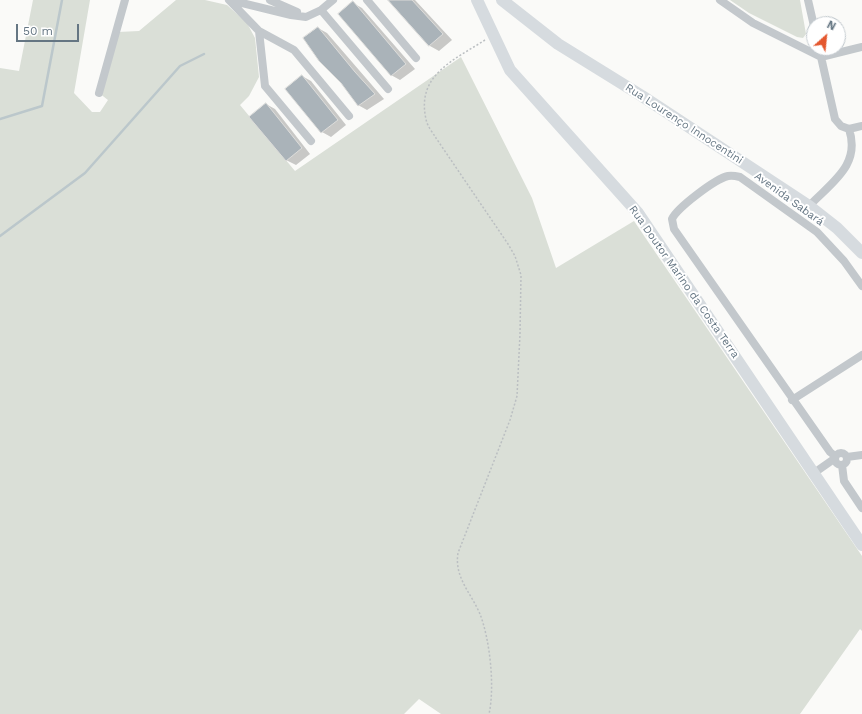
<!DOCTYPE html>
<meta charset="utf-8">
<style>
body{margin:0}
#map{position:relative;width:862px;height:714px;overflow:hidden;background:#fafaf8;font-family:"Work Sans",sans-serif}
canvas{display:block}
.north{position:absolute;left:806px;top:16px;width:40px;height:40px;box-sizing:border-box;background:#fff;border:1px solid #c1c8cd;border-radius:50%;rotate:27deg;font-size:11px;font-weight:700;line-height:16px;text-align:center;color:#657683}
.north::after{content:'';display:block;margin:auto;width:14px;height:18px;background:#e4572e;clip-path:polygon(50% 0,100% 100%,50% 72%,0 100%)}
.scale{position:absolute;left:16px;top:24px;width:63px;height:18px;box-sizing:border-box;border:2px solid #657683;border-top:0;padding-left:5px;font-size:12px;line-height:14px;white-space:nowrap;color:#657683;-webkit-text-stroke:3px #fff;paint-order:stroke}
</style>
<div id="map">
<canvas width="862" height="714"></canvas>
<div class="north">N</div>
<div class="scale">50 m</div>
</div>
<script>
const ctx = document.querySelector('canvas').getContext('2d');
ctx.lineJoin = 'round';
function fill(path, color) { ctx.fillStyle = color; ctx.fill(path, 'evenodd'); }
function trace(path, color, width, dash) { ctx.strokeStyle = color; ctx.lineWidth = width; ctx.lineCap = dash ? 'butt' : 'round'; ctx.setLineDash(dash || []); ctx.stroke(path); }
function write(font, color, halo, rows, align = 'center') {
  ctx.font = font + ' "Work Sans",sans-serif'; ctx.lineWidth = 4; ctx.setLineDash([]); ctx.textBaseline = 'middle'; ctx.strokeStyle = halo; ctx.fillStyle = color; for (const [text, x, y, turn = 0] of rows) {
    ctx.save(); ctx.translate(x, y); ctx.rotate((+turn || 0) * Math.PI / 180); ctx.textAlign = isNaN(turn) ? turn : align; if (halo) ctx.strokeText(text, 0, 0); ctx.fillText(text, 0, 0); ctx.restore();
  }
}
fill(new Path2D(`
 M33 0H90L74 93 92 112H100L108 100 99 93 118 32 139 31 176 0H205L227 5 247 23 255 38 259 77 249 96 240 105 295 171 461 57 532 198 556 268 634 221 862 556V631L860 629 800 714H441L419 699 404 714H0V68L19 71Z
 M730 0H800L806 34 803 38 797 37 749 13Z`), '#dadfd7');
fill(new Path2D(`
 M389 0H415L452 40 439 51 430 46Z
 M353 3 362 8 415 69 400 80 391 75Z
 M318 28 327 33 384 99 367 110 358 105Z
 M302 76 311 81 346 125 331 137 322 132Z
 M266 104 275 109 310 154 296 165 286 160Z`), '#0003');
trace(new Path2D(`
 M0 119 42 106 62 0
 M0 236 85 173 180 66 204 54`), '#bbc7cb', 2.5);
const building = new Path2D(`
 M388 0H412L443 34 429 46Z
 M353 1 406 64 391 76 338 14Z
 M318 27 355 72 375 94 358 106 341 83 319 61 303 38Z
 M302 75 338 120 321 133 285 89Z
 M266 103 302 148 286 161 249 117Z`);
fill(building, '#aab3b9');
trace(building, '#dcdcda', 1);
trace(new Path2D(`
 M485 40C454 60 416 75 426 119 427 126 433 133 436 138L508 244 515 256 521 275 520 334 517 396 510 420 458 553C454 577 471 593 480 614 490 640 495 687 489 714`), '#bbbfc2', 1.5, [2, 2]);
trace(new Path2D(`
 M229 0 259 31 265 86 311 141
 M230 0 291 15 306 17 321 10
 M270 0 297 12
 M333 0 321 10 388 89
 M367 0 416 58
 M720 0 753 23 821 57 862 47
 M808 0 814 26
 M259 31 294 50 349 116
 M819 48 835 119 841 126 849 129
 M99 93 125 0
 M849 129 862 126
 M809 206C832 182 861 165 849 129
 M792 400 862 355
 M835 459a6 6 0 1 1 12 0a6 6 0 1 1-12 0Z
 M835 456 830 452 674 229 672 219C677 208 715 179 728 176 732 175 736 176 740 177L817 232 844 261 862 286
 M847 457 862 455
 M842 465 844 481 862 508
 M814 473 834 459`), '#c3c8cc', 8);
trace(new Path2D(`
 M477 0 510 70 638 213 862 545
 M502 0 558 44 642 96 809 206 837 228 862 253`), '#d6dbdf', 12);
write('11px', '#657683', '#fff', [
 ["Rua Lourenço Innocentini",684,124,33],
 ["Avenida Sabará",789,199,36],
 ["Rua Doutor Marino da Costa Terra",684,282,55]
]);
</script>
